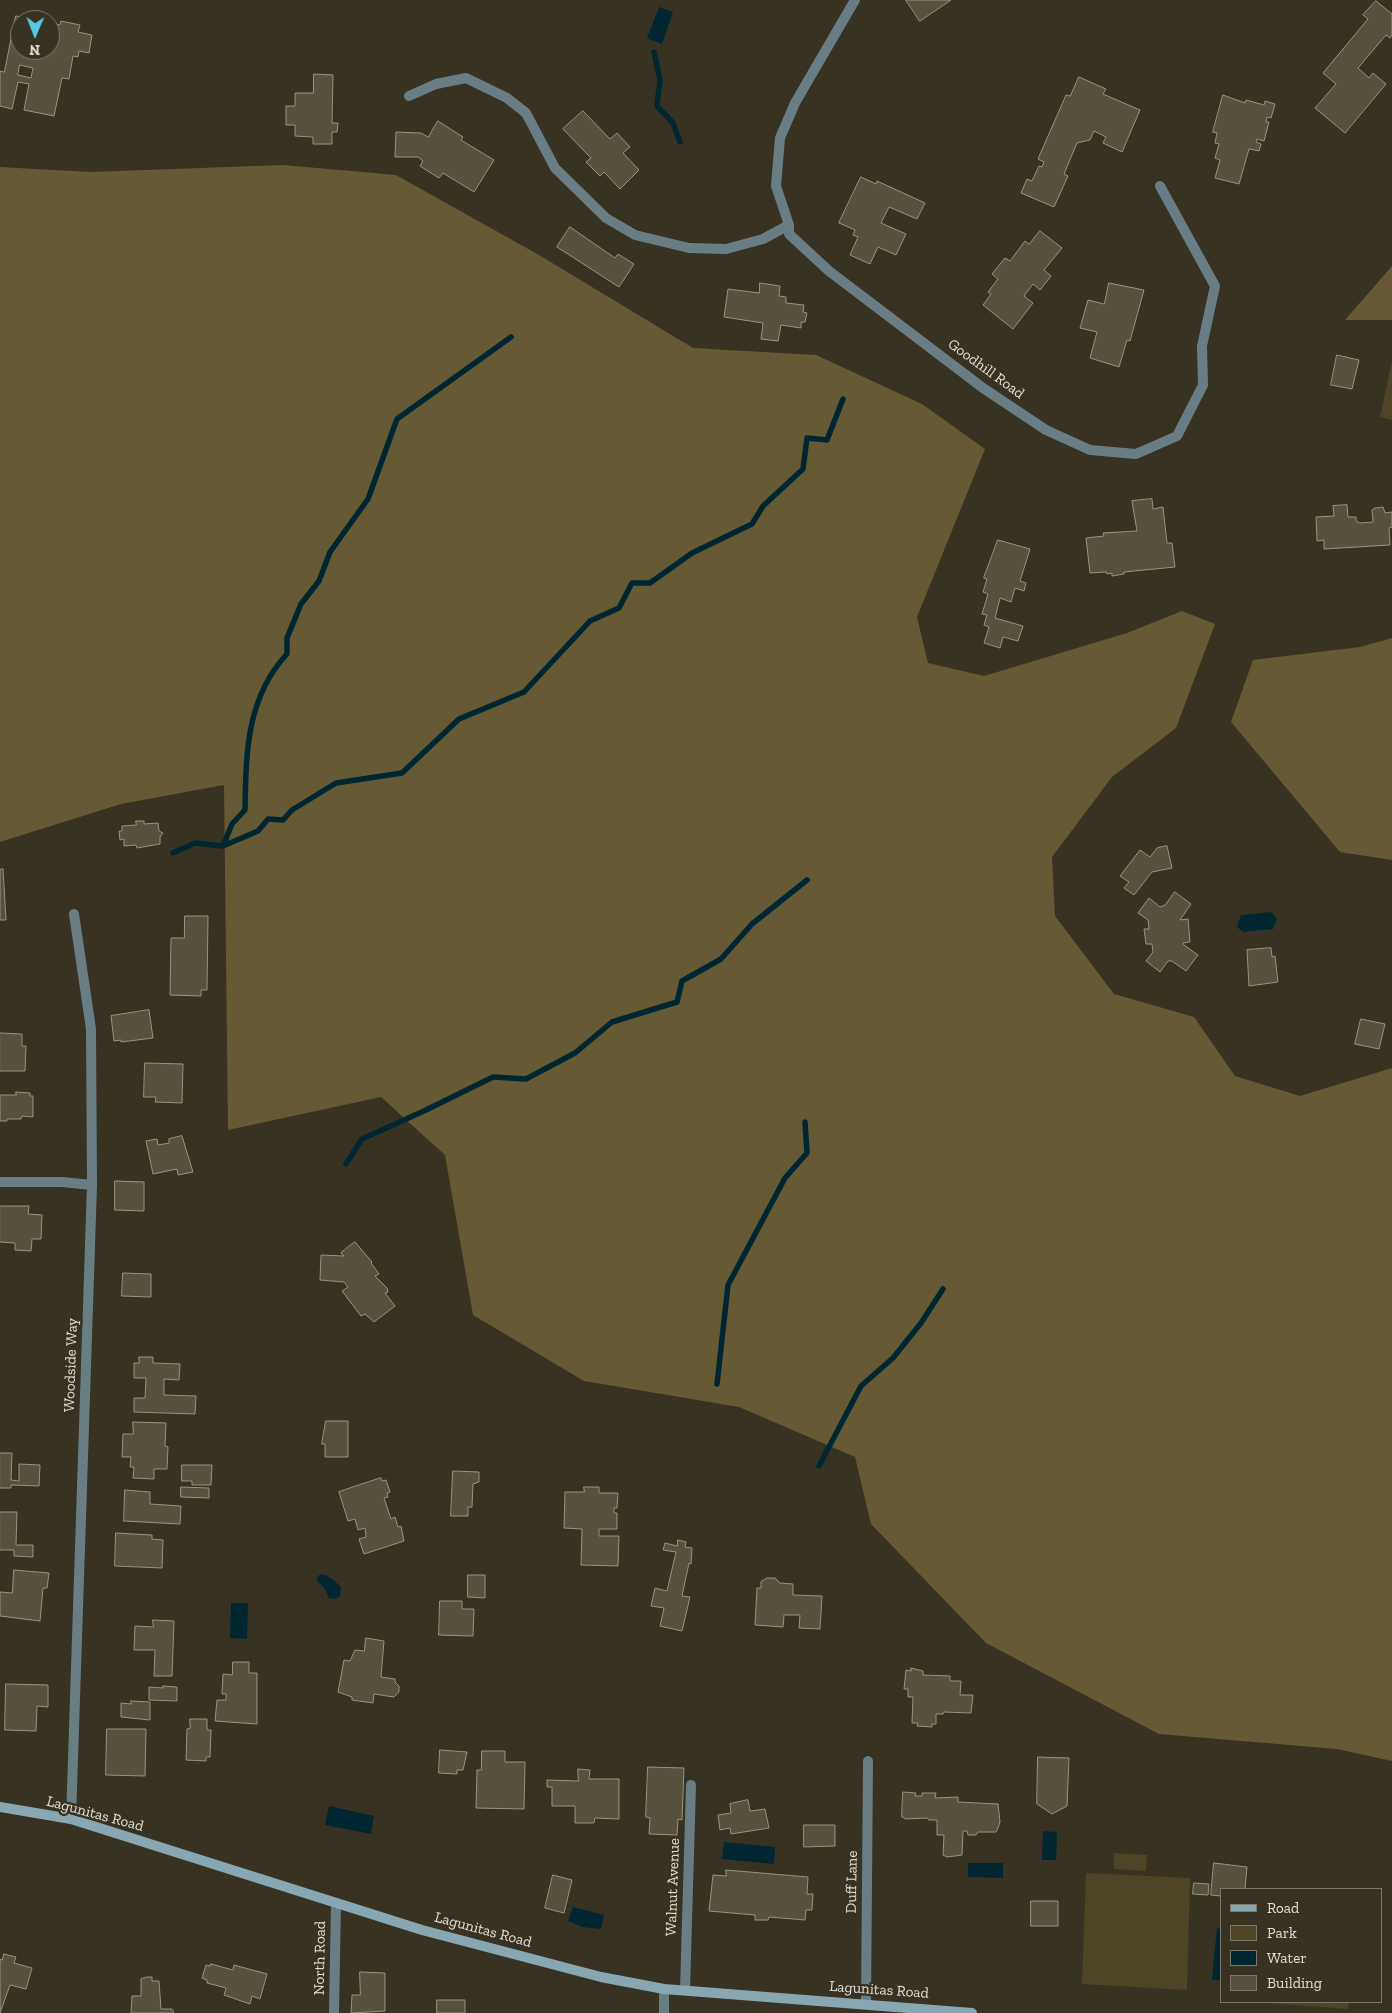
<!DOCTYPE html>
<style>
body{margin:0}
#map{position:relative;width:1392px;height:2013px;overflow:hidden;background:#383222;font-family:"Zilla Slab",serif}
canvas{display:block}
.legend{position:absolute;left:1220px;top:1888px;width:162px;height:115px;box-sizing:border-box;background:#383222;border:1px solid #7c776a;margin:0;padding:6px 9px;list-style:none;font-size:15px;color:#e2dfd5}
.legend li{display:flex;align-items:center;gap:10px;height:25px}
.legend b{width:25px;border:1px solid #7c776a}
.north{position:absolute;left:10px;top:10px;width:50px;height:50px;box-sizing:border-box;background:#383222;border:1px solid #7c776a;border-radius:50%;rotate:181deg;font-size:14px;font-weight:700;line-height:20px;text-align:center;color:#e2dfd5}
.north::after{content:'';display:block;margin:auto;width:18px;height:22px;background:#5bc7e7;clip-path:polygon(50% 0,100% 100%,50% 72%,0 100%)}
</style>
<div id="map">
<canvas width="1392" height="2013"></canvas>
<ul class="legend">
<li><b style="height:6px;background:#87a8b2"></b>Road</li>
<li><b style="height:14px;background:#4e4527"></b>Park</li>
<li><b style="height:14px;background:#002731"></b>Water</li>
<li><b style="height:14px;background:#575240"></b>Building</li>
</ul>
<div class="north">N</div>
</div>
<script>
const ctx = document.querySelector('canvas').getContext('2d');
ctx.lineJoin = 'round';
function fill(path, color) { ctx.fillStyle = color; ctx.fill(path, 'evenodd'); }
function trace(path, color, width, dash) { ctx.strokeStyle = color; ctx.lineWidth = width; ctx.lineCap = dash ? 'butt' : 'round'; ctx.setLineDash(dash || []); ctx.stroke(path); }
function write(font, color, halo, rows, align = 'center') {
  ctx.font = font + ' "Zilla Slab",serif'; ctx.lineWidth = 5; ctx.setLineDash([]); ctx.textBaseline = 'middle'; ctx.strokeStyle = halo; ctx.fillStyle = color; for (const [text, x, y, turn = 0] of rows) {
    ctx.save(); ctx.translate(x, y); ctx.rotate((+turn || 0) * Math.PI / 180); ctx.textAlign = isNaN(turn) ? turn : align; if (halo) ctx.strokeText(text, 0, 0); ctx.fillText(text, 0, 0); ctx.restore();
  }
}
fill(new Path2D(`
 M1392 361V420L1380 417Z
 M1114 1853 1147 1855 1146 1871 1114 1869Z
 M1086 1873 1190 1878 1187 1990 1082 1984Z
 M1255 2002H1349L1348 2009Z`), '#4e4527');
fill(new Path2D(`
 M283 165 396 175 539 255 693 348 816 355 922 404 985 449 917 617 928 663 984 676 1127 633 1182 611 1215 624 1176 728 1112 777 1052 857 1055 916 1114 994 1194 1017 1235 1076 1300 1096 1392 1068V1761L1337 1749 1159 1734 986 1643 871 1524 855 1457 739 1407 584 1381 473 1315 445 1155 381 1097 228 1130 224 785 121 804 0 842V167L90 172Z
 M1392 266V320H1345Z
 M1392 638V860L1340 852 1231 722 1253 660 1360 647Z`), '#665a34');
fill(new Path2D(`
 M659 7 673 12 662 44 647 38Z
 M1271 912 1277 919 1273 929 1243 932 1237 927 1241 915Z
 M321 1574C330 1576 336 1581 341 1588L340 1597 335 1599 329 1598 325 1589 317 1581 318 1576Z
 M231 1603H248L247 1639 230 1638Z
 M329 1806 374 1816 371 1834 325 1825Z
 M1043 1831 1057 1832 1056 1860H1042Z
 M724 1842 775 1847 774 1864 722 1859Z
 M968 1863H1003V1878L968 1877Z
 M573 1907 604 1915 601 1929 582 1927 568 1921Z
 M1217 1928 1221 1929V1981L1212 1979Z`), '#002731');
trace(new Path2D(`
 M654 52 660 80 657 106 673 123 680 142
 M223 846 232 824 245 810C246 754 246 698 287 654V638L301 604 319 581 330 552 368 499 397 419 511 337
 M173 853 195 843 223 846 258 831 268 819 283 820 292 810 336 783 402 773 459 719 524 692 590 621 619 608 632 583H650L692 553 752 524 763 506 803 469 807 438 827 440 843 399
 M346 1164 362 1139 426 1110 493 1077 526 1079 575 1053 612 1022 677 1002 682 981 721 959 752 924 807 880
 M717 1384 728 1285 785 1178 807 1153 805 1122
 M819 1466 861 1386 893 1358 921 1323 943 1289`), '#002731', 5.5);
const building = new Path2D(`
 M906 0H951L920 21Z
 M1376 1 1392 14V35L1390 38 1386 35 1358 68 1369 78 1373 73 1386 84 1345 133 1315 108 1336 84 1323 73 1368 19 1363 15Z
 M16 16 37 20H20V50H50V23L60 25 61 21 80 25 78 32 92 35 89 53 79 51 78 57 73 56 69 79 62 78 54 116 24 110 29 84 18 82 12 109 0 106V71L4 72ZM20 65 33 68 31 78 18 75Z
 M314 74 333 75 332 123H338L337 132H332V144H313V137L295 136V125H286V106H295V93H313Z
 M1079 77 1106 89 1103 94 1140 110 1122 152 1103 143 1106 137 1094 131 1090 140 1077 143 1064 174 1068 176 1054 207 1021 193 1027 179 1032 181 1039 166 1042 167 1044 162 1038 159 1066 95 1070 96Z
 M1223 95 1245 103 1246 100 1264 105 1265 101 1275 104 1271 118 1267 117 1266 122H1269L1264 141 1257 139 1256 142 1261 144 1259 151 1249 149 1239 184 1215 178 1220 160 1215 158 1219 144 1215 143 1217 133 1213 132Z
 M583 111 610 139 617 133 630 147 623 153 639 170 620 189 604 172 600 176 586 162 591 158 563 129Z
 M438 121 463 137 461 140 494 160 474 192 443 173 439 178 420 166 423 161 418 157H395L396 132 421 133 428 137Z
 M861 177 876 184 877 181 925 203 917 219 889 207 881 223 906 234 896 255 878 247 870 264 850 255 858 237 853 235 855 230 839 223Z
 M570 227 615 258 618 254 634 264 619 287 557 247Z
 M1040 231 1062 248 1044 270 1051 276 1040 290 1033 284 1024 296 1033 303 1013 329 983 305 991 294 988 292 998 279 992 274 1005 258 1010 261 1025 241 1029 244Z
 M760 283 780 286 779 296 786 297V303L804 305 803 312 807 313 805 322H801V328L781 325 778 341 761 339 763 323 724 317 728 289 759 293Z
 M1109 283 1144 290 1130 341 1127 340 1119 367 1090 358 1097 332 1080 328 1088 300 1104 304Z
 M1337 355 1359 360 1352 389 1331 385Z
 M1152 499 1153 509 1163 507 1167 543H1172L1175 567 1124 572V574L1112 576V573L1107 574 1106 572 1090 573 1086 538 1104 536 1103 533 1137 531 1132 501Z
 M1347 505 1348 517H1356V521L1360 523 1373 522 1372 510 1375 508 1383 507 1385 513 1392 512V527L1389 528 1390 545 1324 549V540L1317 541 1316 517 1334 516 1333 506Z
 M998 540 1030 549 1020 581 1026 583 1024 591 1015 588 1011 602 1000 598 995 618 1023 626 1018 641 1003 637 1000 648 984 643 989 627 984 625 987 615 982 614 988 594 983 592 987 579 984 578Z
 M136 821H144V824L158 823 159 831 163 833 160 837V844L137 848 136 845 124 846V839L120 840 119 831H122V826L136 825Z
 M1167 846 1172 868 1152 872 1134 895 1124 888 1129 882 1120 876 1140 850 1150 857 1157 848Z
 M3 869 6 920H0V870Z
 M1175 892 1191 904 1180 920 1188 919 1190 942 1183 943 1184 945 1198 955 1186 971 1172 961H1168L1160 972 1146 961 1153 952 1152 944H1146L1144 929H1149L1148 920 1138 913 1149 898 1160 907 1165 905Z
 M185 916H208L207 990H201V996L170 995 171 938H184Z
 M1271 948 1272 957 1275 956 1278 982 1249 986 1247 950Z
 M149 1010 153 1038 121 1042V1040L114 1041 111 1016Z
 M1361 1019 1385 1024 1379 1049 1355 1044Z
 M0 1033 22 1034V1046H26L25 1071H0Z
 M145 1063 183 1064 182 1103 155 1102 156 1097H144Z
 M16 1092 30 1093V1096H33V1117L22 1116 21 1119H7V1121H0V1095H16Z
 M182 1136 193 1172 178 1175 177 1169 153 1174 146 1141 157 1139 158 1145 169 1143V1139Z
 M115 1181 144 1182V1211L115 1210Z
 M0 1206H29L28 1214 42 1215 41 1239H32L31 1251 15 1250V1243L0 1242Z
 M355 1242 372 1262 371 1263 379 1274 375 1276 387 1288 388 1292 385 1293 395 1306 374 1322 365 1314 361 1316 342 1291 348 1287 344 1282 320 1280 321 1255 344 1256 341 1253Z
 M123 1273 151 1274V1297L122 1296Z
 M139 1357H153V1363L180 1364 179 1380 164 1379V1395L196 1396 195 1414 134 1412V1398H145L146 1378H134V1363H139Z
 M326 1421H348V1457H325V1444H322Z
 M133 1422 166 1423 165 1446 168 1447 167 1469H154V1479L133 1478 134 1467H130L131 1457H122L123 1434H133Z
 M0 1453H12L11 1480 19 1481V1464L40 1465 39 1486 11 1485V1488H0Z
 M182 1465H212L211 1485H192V1481H182Z
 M453 1471 479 1472V1482L473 1484 472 1507H468V1516H451Z
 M381 1478 382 1481 386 1480 390 1492 387 1493 388 1497 384 1498 391 1519 395 1517 398 1527 401 1526 404 1541 364 1554 359 1539 366 1537 365 1528 358 1530 355 1519 348 1521 339 1492Z
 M181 1487 209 1488V1498L181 1497Z
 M584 1487H599V1493H618L617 1508H614V1513H617V1529H599V1536H619L618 1566 581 1565 582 1529 564 1528 565 1492H584Z
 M125 1490 150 1492V1504L181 1506 180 1524 124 1521Z
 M0 1512H17L16 1545H33V1557L14 1556V1550H0Z
 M116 1533 152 1535V1539L163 1540 162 1568 115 1566Z
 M678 1540 686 1542 685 1547 692 1548 691 1564 689 1563 682 1596 690 1597 682 1631 660 1626 664 1608 651 1606 655 1588 667 1591 676 1552 663 1550 665 1543 677 1546Z
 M14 1570 49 1573 47 1588H43L40 1621 0 1616V1592L12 1593Z
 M468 1575H485V1598L468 1597Z
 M767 1578H775L780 1583 793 1584V1595L822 1596 820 1629 799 1628 800 1615H784L783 1627 755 1625 757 1588H761V1582Z
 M440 1601H462V1609H474L473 1636 439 1635Z
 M153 1620 174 1621 172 1676H154L155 1650H134L135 1626 153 1627Z
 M366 1638 384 1641 381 1677 395 1679V1682L399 1686V1692L394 1697 374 1694 373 1703 352 1700V1697L338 1692 344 1660 350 1661 355 1650 364 1651Z
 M233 1662H249V1673H257V1724L215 1721 217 1700H226V1694H222L223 1674 232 1675Z
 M911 1668 923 1671V1675L950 1676V1681H961L960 1695H973L971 1713 944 1712 943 1714H936V1724H932V1727L917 1726 918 1723H912L913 1697H908V1689H904L906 1670 911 1671Z
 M6 1684 48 1685V1707L37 1706 36 1731 5 1730Z
 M163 1686 177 1687V1701L149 1700V1687L163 1688Z
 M131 1701 150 1702V1720L121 1717V1703L131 1704Z
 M190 1719H207V1730H211L210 1757H206V1761L186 1760 187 1729 190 1728Z
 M107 1729H146L145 1776 106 1775Z
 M440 1750 467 1752 463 1770H457V1774L439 1773Z
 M482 1751H505V1762H525L524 1809 476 1808 477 1770H481Z
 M1038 1757 1069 1758 1067 1806 1052 1814 1037 1804Z
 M648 1767 684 1768 682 1820 678 1819 677 1835 649 1834 650 1818 646 1817Z
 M578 1769 590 1770 589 1779H619V1819L595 1818 594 1823H575V1806H552V1787H547V1780L578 1781Z
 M903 1792 916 1793 915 1796H922V1793H936L935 1798 958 1797V1802L998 1804 1000 1822 998 1828 996 1832H978L976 1835H968L967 1831H963L962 1855 947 1857 943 1855 944 1835H937V1820H929L927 1818 906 1819 902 1817Z
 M748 1800 750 1811 765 1809 769 1828 731 1834 730 1828 720 1830 718 1815 731 1813 730 1804Z
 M804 1825H835V1846L804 1847Z
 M1214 1863 1247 1867 1245 1889H1221V1896L1211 1895Z
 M726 1870 808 1877 807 1894H813L812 1910H806L805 1920 769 1917 768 1920H755V1915L709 1911 713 1875 726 1876Z
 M553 1875 572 1880 564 1913 545 1908Z
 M1194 1883 1209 1884 1208 1895 1193 1894Z
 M1031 1901H1058V1926H1031Z
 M4 1954 16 1957 14 1963 32 1968 26 1989 10 1985 0 2013V1959L2 1960Z
 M211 1964 233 1970 234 1965 267 1974 260 1999 252 1996 250 2004 224 1995 226 1988 207 1983V1980L202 1978 206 1965 210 1966Z
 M360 1972 385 1973V2011L351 2013 352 1995H360Z
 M147 1977H152V1981H159L161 2009H172L174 2013H131L132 1996H141V1979Z
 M437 2000H465V2013H437Z`);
fill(building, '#575240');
trace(building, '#999380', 1);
trace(new Path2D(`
 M855 0 795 103 780 138 776 186 789 225V234L829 271 983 388 1046 430 1090 450 1136 454 1177 436 1203 385 1202 346 1215 286 1160 186
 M409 96 436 84 466 78 507 98 526 113 555 168 606 218 635 235 689 248 726 249 763 239 789 225
 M0 1182H62L92 1185
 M71 1819 92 1185 91 1029 74 914
 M664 1989V2013
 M685 1990 691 1785
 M866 2004 868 1761
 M334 2013 336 1903`), '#697e84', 10);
trace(new Path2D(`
 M0 1807 71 1819 422 1930 601 1977 664 1989 972 2013`), '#87a8b2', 10);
write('15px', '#e2dfd5', '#383222', [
 ["Goodhill Road",986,369,36],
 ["Woodside Way",71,1365,-88],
 ["Lagunitas Road",95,1814,15],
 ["Duff Lane",852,1882,-89],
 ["Walnut Avenue",673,1887,-88],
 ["Lagunitas Road",483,1930,15],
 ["North Road",320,1958,-89],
 ["Lagunitas Road",879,1990,4]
]);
</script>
